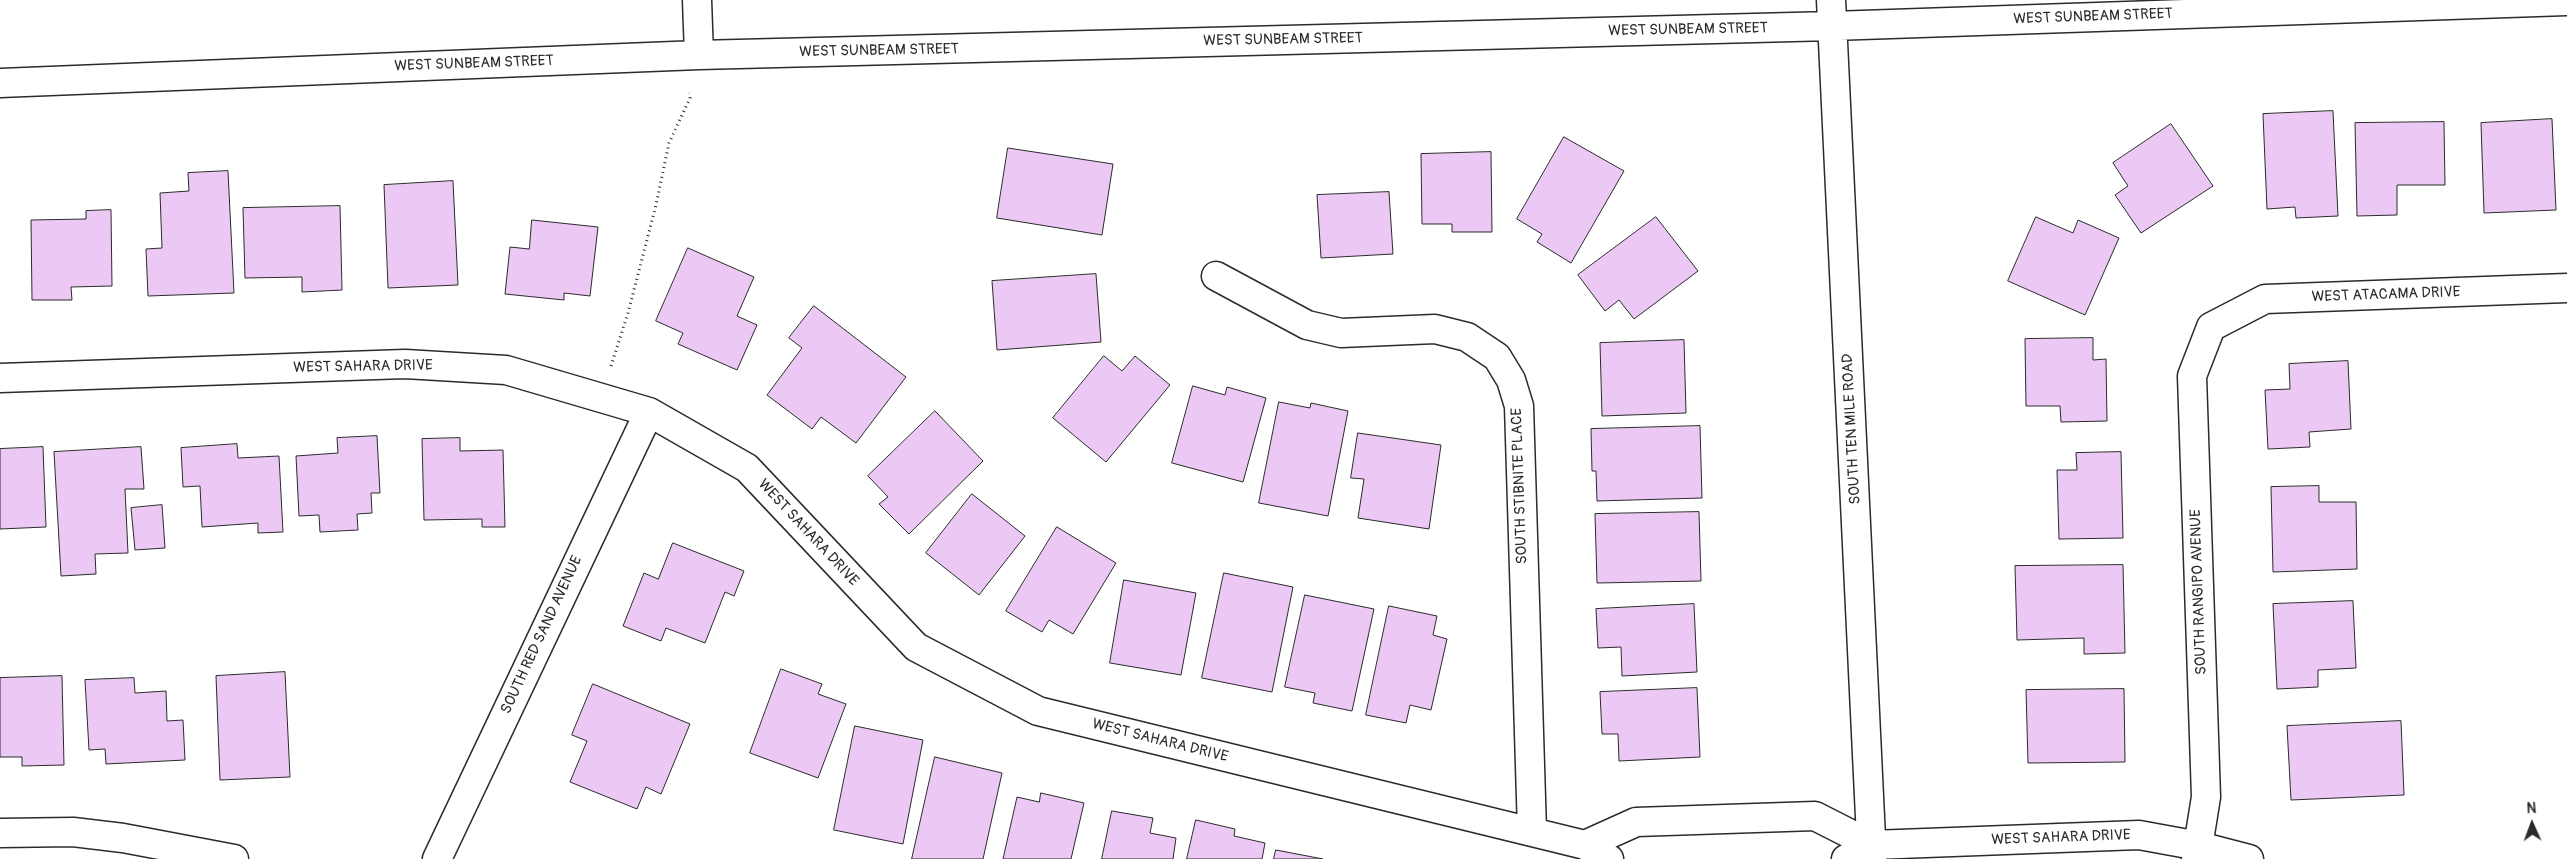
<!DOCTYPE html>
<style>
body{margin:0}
#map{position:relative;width:2567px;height:859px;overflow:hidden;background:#fff;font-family:Pangolin,sans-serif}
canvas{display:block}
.north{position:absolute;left:2507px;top:799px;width:50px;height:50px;-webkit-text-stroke:4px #fff;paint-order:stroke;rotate:358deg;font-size:14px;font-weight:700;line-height:20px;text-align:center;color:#2b2b2b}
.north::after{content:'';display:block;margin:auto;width:18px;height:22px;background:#2b2b2b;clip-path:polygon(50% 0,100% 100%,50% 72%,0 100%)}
</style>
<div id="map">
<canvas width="2567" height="859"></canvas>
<div class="north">N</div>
</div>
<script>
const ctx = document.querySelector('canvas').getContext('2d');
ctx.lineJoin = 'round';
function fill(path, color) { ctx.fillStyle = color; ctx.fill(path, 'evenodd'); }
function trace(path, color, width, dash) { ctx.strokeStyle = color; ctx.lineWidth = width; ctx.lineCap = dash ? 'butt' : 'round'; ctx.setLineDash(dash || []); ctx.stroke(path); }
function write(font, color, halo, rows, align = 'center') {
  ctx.font = font + ' Pangolin,sans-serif'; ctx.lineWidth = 4; ctx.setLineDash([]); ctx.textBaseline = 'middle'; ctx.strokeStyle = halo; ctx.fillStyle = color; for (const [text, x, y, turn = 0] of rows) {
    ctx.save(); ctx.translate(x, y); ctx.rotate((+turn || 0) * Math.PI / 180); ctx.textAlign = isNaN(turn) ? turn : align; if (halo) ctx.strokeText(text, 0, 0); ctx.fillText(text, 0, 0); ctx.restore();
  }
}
const building = new Path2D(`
 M2333 111 2338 216 2296 218 2295 207 2267 209 2263 114Z
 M2552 119 2556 210 2484 213 2481 123Z
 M2444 122 2445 185H2397V215L2357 216 2355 123Z
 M2171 124 2213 186 2141 233 2115 195 2128 186 2113 163Z
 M1564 137 1624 171 1571 263 1537 242 1542 234 1517 219Z
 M1008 148 1113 164 1102 235 997 218Z
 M1491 152 1492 232H1452V224H1422L1421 154Z
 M228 171 234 293 148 296 146 249 162 248 160 193 189 191 188 173Z
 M453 181 458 285 388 288 384 185Z
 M1389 192 1393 254 1321 258 1317 195Z
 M340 206 342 290 302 292V277L245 278 243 208Z
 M111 210 112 286 71 287 72 300H32L31 220 86 219V211Z
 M1656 217 1698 271 1634 319 1619 300 1605 311 1578 275Z
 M2036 217 2073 233 2078 220 2119 238 2085 315 2008 281Z
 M532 220 598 227 590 296 564 293V300L505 294 510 247 529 249Z
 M688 248 754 277 737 316 757 325 737 370 678 344 683 333 656 321Z
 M1096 274 1101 342 997 350 992 281Z
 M814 306 906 377 856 443 821 417 812 429 767 395 802 348 789 338Z
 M2093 338V360L2106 359 2107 421 2061 422 2060 406H2026L2025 339Z
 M1684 340 1686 413 1602 416 1600 343Z
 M1104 356 1122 371 1135 356 1170 385 1106 462 1053 418Z
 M2348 361 2351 429 2309 432 2310 447 2268 449 2265 390 2290 389 2289 364Z
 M1193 386 1225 395 1227 387 1266 398 1243 482 1172 463Z
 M1279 402 1310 408 1311 403 1348 411 1328 516 1259 503Z
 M935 411 983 461 909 534 879 504 888 497 868 476Z
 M1700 426 1702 498 1597 501 1596 471H1592L1591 429Z
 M1358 433 1441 445 1429 529 1358 518 1364 479 1351 478Z
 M377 436 380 493H371L372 513 357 514 358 530 320 532 319 515 299 516 296 456 338 453 337 438Z
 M460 438V451L503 450 505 527H482V519L424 520 422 439Z
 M237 444 238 458 279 456 283 532 258 533V523L202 527 200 486 183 487 181 448Z
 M43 447 46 527 0 529V449Z
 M141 447 144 489H125L128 553 95 554 96 574 61 576 54 452Z
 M2121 452 2123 538 2059 539 2057 470H2077L2076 453Z
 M2319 486V502H2356L2357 569 2273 572 2271 487Z
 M972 494 1025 536 979 595 926 553Z
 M162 505 165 548 135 550 131 508Z
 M1699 512 1701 581 1597 583 1595 514Z
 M1057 527 1116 563 1073 634 1049 620 1042 632 1006 611Z
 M673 543 744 571 734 596 725 592 705 643 666 628 661 641 623 626 644 573 658 579Z
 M2123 565 2125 653 2084 654V638L2017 640 2015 566Z
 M1224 573 1293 587 1272 692 1202 678Z
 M1124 580 1196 593 1181 675 1110 663Z
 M1305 595 1374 609 1352 711 1313 703 1315 693 1285 687Z
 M2353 601 2356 668 2318 670V687L2277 689 2273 604Z
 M1694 604 1697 672 1622 676 1621 647 1598 648 1596 609Z
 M1389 606 1437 616 1433 635 1447 639 1431 710 1410 705 1406 723 1366 715Z
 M781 669 822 684 818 694 846 704 818 778 750 753Z
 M285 672 290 777 220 780 216 676Z
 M62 676 64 765 22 766V757H0V678Z
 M134 678 135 693 166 691 167 721 183 720 185 760 106 764 105 749 89 750 85 680Z
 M593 684 690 724 661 794 646 787 637 809 570 782 587 741 572 735Z
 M1697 688 1700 757 1619 761 1618 734H1602L1600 692Z
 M2124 689 2125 762 2028 763 2026 690Z
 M2401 721 2404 795 2291 800 2287 726Z
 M855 726 923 740 903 844 834 830Z
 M935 757 1002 773 983 859H912Z
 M1041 793 1084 803 1071 859H1003L1017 797 1039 802Z
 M1112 811 1153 818 1150 833 1176 838 1173 859H1102Z
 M1196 820 1235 829 1234 836 1265 843 1262 859H1187Z
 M1276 850 1323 859H1274Z`);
fill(building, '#ecc8f4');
trace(building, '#2b2b2b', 1);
const minor = new Path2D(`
 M697 0 699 55
 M1831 0 1872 859
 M0 83 699 55 1832 26 2567 1
 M1216 276 1307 325 1341 333 1435 329 1467 337 1497 357 1511 380 1519 406 1532 831
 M0 378 405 364 506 370 649 412 747 468 916 647 1038 711 1585 845
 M0 833 73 832 123 838 234 859
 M437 859 649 412
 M1609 859 1585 845 1636 822 1815 816 1872 845
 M1846 859 1872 845 2139 835 2199 846 2249 859
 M2196 859 2206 797 2192 376 2211 327 2265 299 2567 288`);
trace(minor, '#2b2b2b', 31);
trace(new Path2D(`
 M611 366 628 313 656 205 669 143 690 98 689 93`), '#2b2b2b', 3, [1, 4]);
trace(minor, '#fff', 28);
write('15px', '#2b2b2b', '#fff', [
 ["WEST SUNBEAM STREET",2093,17,-2],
 ["WEST SUNBEAM STREET",1688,30,-1],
 ["WEST SUNBEAM STREET",1283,40,-1],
 ["WEST SUNBEAM STREET",879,51,-1],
 ["WEST SUNBEAM STREET",474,64,-2],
 ["WEST ATACAMA DRIVE",2386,295,-2],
 ["WEST SAHARA DRIVE",363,367,-1],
 ["SOUTH TEN MILE ROAD",1852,429,-93],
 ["SOUTH STIBNITE PLACE",1520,486,-92],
 ["WEST SAHARA DRIVE",808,533,47],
 ["SOUTH RANGIPO AVENUE",2199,592,-92],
 ["SOUTH RED SAND AVENUE",542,635,-65],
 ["WEST SAHARA DRIVE",1160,741,14],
 ["WEST SAHARA DRIVE",2061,838,-2]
]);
</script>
